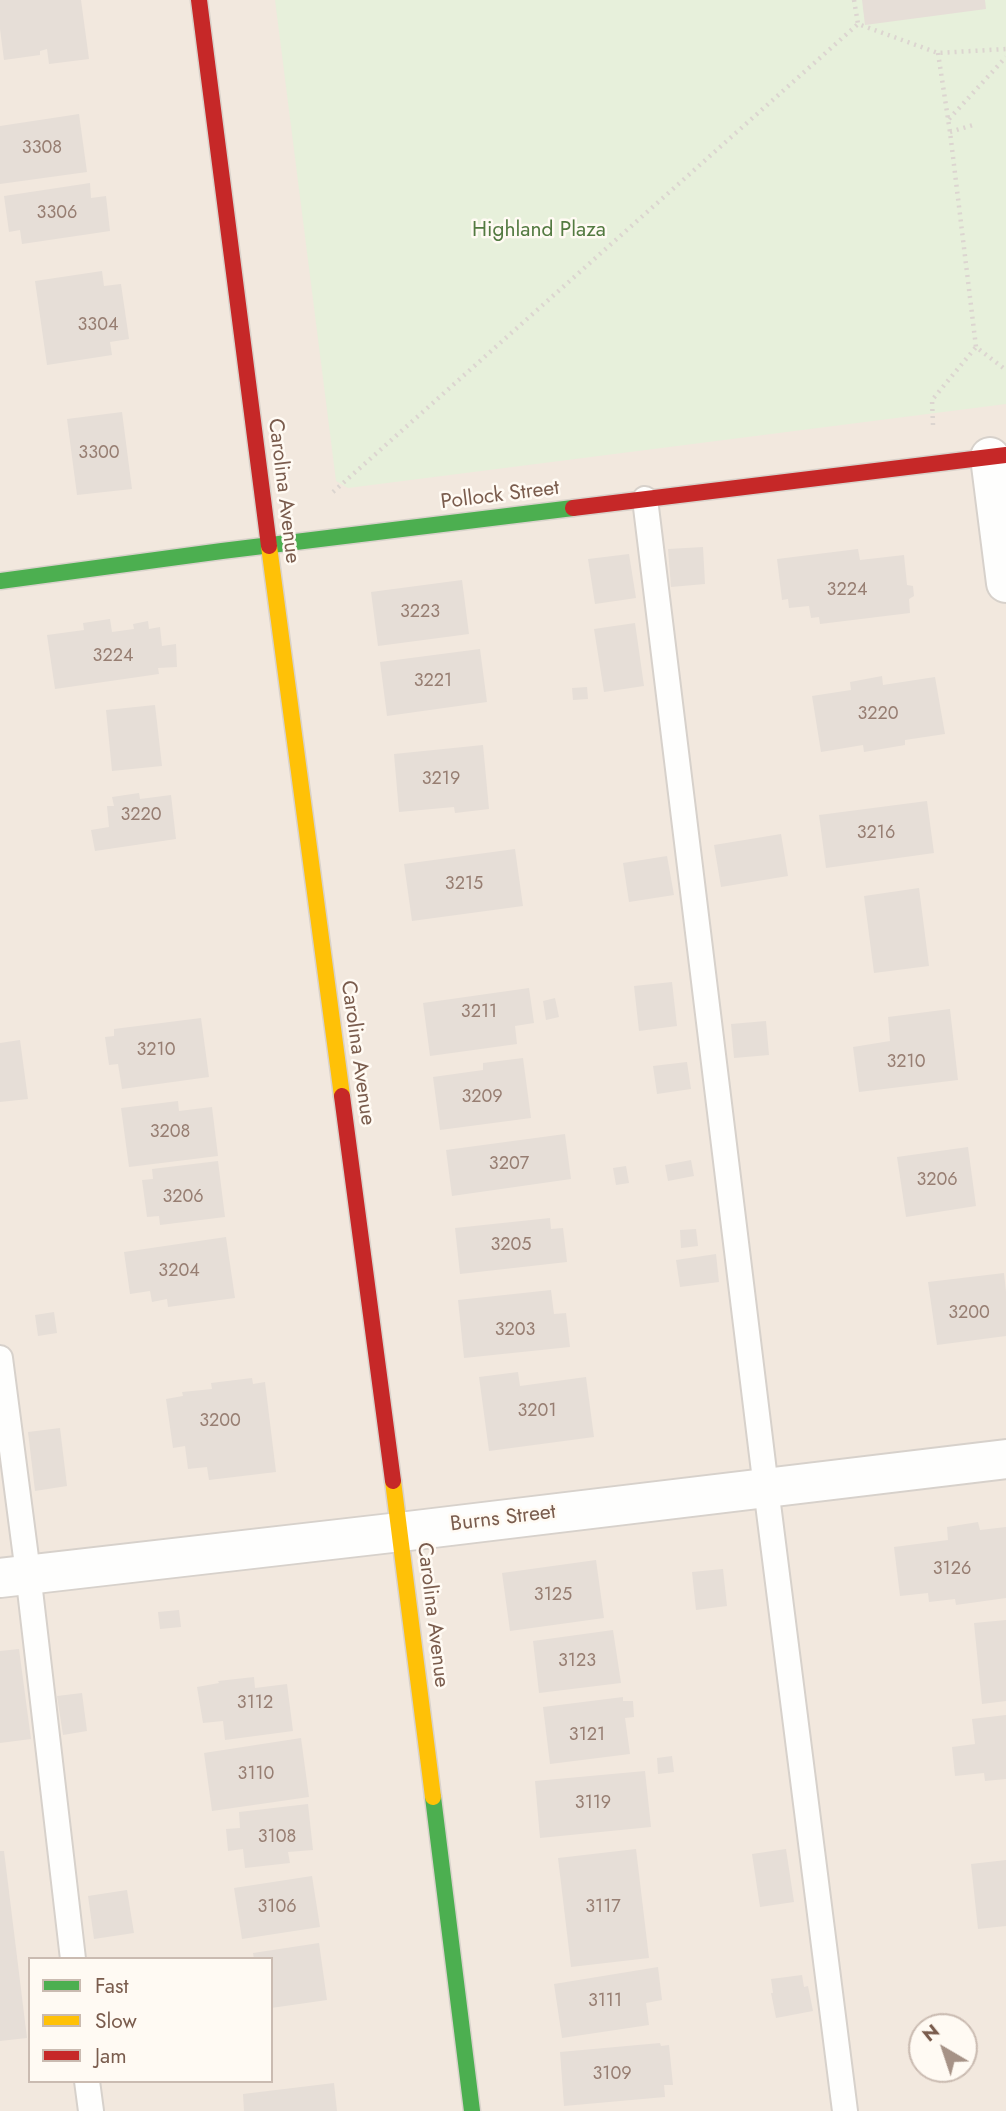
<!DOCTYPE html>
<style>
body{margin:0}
#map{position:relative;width:1006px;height:2111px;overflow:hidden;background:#f9f5f0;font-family:Jost,sans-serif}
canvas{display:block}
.legend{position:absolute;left:28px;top:1957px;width:245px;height:126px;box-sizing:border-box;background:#fffaf3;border:2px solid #cabbb1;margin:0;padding:9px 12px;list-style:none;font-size:21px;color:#7a5c4d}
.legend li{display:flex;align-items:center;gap:14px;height:35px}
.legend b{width:35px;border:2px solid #cabbb1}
.north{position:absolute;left:908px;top:2013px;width:70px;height:70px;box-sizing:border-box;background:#fffaf3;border:2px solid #cabbb1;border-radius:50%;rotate:321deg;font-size:19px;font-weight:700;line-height:28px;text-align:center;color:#7a5c4d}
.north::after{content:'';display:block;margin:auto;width:24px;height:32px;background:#a69286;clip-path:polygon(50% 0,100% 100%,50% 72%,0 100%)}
</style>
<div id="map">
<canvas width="1006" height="2111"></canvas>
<ul class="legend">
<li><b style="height:9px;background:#4caf50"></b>Fast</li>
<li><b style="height:9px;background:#ffc107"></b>Slow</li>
<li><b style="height:9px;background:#c62828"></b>Jam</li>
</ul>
<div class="north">N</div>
</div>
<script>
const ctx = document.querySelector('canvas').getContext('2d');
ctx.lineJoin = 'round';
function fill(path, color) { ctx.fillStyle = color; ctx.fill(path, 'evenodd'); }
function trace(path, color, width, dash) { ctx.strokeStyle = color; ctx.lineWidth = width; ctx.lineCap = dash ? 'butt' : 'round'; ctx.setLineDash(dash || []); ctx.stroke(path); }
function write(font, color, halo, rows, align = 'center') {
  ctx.font = font + ' Jost,sans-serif'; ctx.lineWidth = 5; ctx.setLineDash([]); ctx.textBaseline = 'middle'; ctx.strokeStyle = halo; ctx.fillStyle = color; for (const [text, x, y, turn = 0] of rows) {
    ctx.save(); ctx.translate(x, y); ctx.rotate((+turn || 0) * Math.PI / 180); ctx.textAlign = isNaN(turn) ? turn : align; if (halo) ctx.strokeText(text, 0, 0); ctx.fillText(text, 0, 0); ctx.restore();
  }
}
fill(new Path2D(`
 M0 0H1006V2111H0ZM30 1959H271V2081H30ZM922 2027H964V2069H922Z`), '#f2e8de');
fill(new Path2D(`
 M275 0H1006V404L348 488 336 481Z`), '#e7f0db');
fill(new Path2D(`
 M0 0H81L89 59 49 64 47 49 40 51V55L4 60 0 29Z
 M862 0H985L986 9 865 25Z
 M79 114 87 172 0 184V126Z
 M90 183 91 198 106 196 110 231 22 244 20 230 9 232 4 196Z
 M102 271 104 286 121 284 129 339 110 342 112 355 47 365 35 281Z
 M122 412 132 489 77 495 67 419Z
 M703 547 705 584 671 587 668 549Z
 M858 549 860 560 904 555 907 585 913 586 914 596 909 599 910 613 820 624 819 617 811 618 809 606 789 608 788 599 782 600 777 559Z
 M629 554 636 598 595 604 588 559Z
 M462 580 469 634 378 646 371 592Z
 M110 619 112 632 134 629 133 624 148 621 149 629 160 627 162 646 176 644 177 667 158 668 159 674 55 689 47 635 84 630 83 623Z
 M635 623 644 686 604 692 594 629Z
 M480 649 487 702 387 716 380 662Z
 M882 676 883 685 935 677 945 734 905 740V745L864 752 863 745 821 752 812 696 851 690 850 682Z
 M587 687 588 699 573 700 572 688Z
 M155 705 162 766 112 771 106 710Z
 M483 745 489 809 455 813 454 807 399 812 394 754Z
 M139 793 140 799 171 795 176 839 95 851 91 830 109 827 107 806H114L112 797Z
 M927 801 934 853 826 868 819 815Z
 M781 834 788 876 721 887 714 845Z
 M515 849 523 906 412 921 404 864Z
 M667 856 674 895 629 902 623 863Z
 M919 888 929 966 874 973 864 896Z
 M672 982 677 1026 639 1031 634 986Z
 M529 988 534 1023 515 1026 517 1044 430 1056 423 1003Z
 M555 998 559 1017 546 1020 543 1001Z
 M950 1009 958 1080 859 1092 853 1047 890 1041 888 1017Z
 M201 1018 209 1077 122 1089 118 1064 109 1065 105 1037 114 1036V1029Z
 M766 1021 769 1055 734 1058 731 1024Z
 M20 1040 28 1099 0 1102V1043Z
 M523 1058 531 1118 440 1130 433 1077 483 1070V1063Z
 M687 1062 691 1089 657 1094 653 1066Z
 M178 1101 179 1111 212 1107 218 1156 129 1167 121 1108Z
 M565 1134 571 1179 452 1196 446 1150Z
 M968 1147 976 1206 906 1217 897 1157Z
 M691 1160 694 1176 668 1181 665 1165Z
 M218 1161 225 1217 160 1225 159 1216 147 1217 142 1180 153 1179 152 1169Z
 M626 1166 629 1183 616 1185 613 1168Z
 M550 1218 551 1229 563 1228 567 1262 460 1274 455 1228Z
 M696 1229 698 1246 681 1248 680 1230Z
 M226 1237 235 1298 168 1307 167 1299 152 1302 150 1291 130 1294 124 1252Z
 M716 1254 719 1282 680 1287 676 1260Z
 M1004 1273 1006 1292V1336L937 1345 928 1282Z
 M551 1290 554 1314 566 1313 570 1347 464 1358 458 1300Z
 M54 1312 57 1333 38 1336 35 1315Z
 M518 1372 520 1386 586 1377 594 1437 489 1451 479 1377Z
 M252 1378 253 1384 265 1382 276 1472 209 1480 207 1467 188 1469 185 1446 173 1448 166 1399 183 1396 182 1392 212 1389 211 1383Z
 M60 1428 67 1486 35 1491 28 1432Z
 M978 1522 980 1530 1006 1527V1598L956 1605 955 1599 929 1602 928 1593 900 1596 894 1547 948 1540 947 1527Z
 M596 1560 604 1618 510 1631 502 1573Z
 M723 1569 727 1606 696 1610 692 1572Z
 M179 1610 181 1627 160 1629 158 1612Z
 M1006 1620V1701L982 1704 974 1623Z
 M613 1630 621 1683 539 1693 533 1641Z
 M19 1649 31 1739 0 1743V1651Z
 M254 1677 255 1688 287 1684 293 1731 225 1740 223 1721 203 1723 197 1687 219 1683 218 1681Z
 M82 1693 87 1731 63 1735 57 1696Z
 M623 1697V1701H633L634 1717 625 1718 630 1754 550 1764 543 1707Z
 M1006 1715V1779L985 1781 984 1773 955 1776 952 1747 975 1744 972 1719Z
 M301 1738 309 1797 212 1811 204 1753Z
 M672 1756 674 1772 658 1774 657 1758Z
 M645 1771 651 1827 540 1838 535 1781Z
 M308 1804 313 1850 288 1852 290 1863 245 1868 243 1849 228 1851 226 1829 240 1828 239 1812Z
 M636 1849 649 1958 571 1967 558 1858Z
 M786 1849 794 1902 760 1907 752 1854Z
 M0 1851H4L27 2038 0 2041Z
 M1006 1860V1926L978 1929 971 1864Z
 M312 1876 320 1927 242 1939 234 1888Z
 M127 1890 134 1933 94 1939 88 1896Z
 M319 1943 327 2000 271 2008V1959H254L253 1953Z
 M658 1967 662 2000 646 2003 649 2025 562 2038 554 1984Z
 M802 1975 804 1987 808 1986 813 2011 776 2018 771 1993H773L771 1979Z
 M660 2043 661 2046 669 2045 673 2085H664L665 2097 564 2106 560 2052Z
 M334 2083 337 2111H244L243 2094Z`), '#e6ded7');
const lane = new Path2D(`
 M645 499 766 1488 845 2111
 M0 1358 28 1573 73 1959
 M87 2081 91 2111`);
const street = new Path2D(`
 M990 457 1006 583
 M0 1578 400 1532 1006 1459`);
const fast = new Path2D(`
 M0 581 222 551 573 508
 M433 1797 472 2111`);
const slow = new Path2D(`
 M269 546 342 1096
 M393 1481 433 1797`);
const jam = new Path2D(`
 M199 0 269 546
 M573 508 1006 455
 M342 1096 393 1481`);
trace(lane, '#d7d1cb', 28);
trace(street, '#d7d1cb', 42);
trace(fast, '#d9d2cb', 19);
trace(slow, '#d9d2cb', 19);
trace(jam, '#d9d2cb', 19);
trace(new Path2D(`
 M854 0 858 24 938 53 1006 49
 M938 53 950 132 976 347
 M949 119 1006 57
 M950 132 973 125
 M933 425 932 400 976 347 1006 370
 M333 492 858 24`), '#dcd5d0', 4.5, [2, 5]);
trace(lane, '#fefefd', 24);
trace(street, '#fefefd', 38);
trace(fast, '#4caf50', 16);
trace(slow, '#ffc107', 16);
trace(jam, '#c62828', 16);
write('18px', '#977e72', null, [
 ["3308",42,149],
 ["3306",57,214],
 ["3304",98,326],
 ["3300",99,454],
 ["3224",847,591],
 ["3223",420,613],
 ["3224",113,657],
 ["3221",433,682],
 ["3220",878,715],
 ["3219",441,780],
 ["3220",141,816],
 ["3216",876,834],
 ["3215",464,885],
 ["3211",479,1013],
 ["3210",156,1051],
 ["3210",906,1063],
 ["3209",482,1098],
 ["3208",170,1133],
 ["3207",509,1165],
 ["3206",937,1181],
 ["3206",183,1198],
 ["3205",511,1246],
 ["3204",179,1272],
 ["3200",969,1314],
 ["3203",515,1331],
 ["3201",537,1412],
 ["3200",220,1422],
 ["3126",952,1570],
 ["3125",553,1596],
 ["3123",577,1662],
 ["3112",255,1704],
 ["3121",587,1736],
 ["3110",256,1775],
 ["3119",593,1804],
 ["3108",277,1838],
 ["3106",277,1908],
 ["3117",603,1908],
 ["3111",605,2002],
 ["3109",612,2075]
]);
write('21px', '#537a41', '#fffaf3', [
 ["Highland Plaza",539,231]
]);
write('21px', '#7a5c4d', '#fffaf3', [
 ["Carolina Avenue",283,491,83],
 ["Pollock Street",500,496,-7],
 ["Carolina Avenue",357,1053,82],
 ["Burns Street",503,1519,-7],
 ["Carolina Avenue",432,1615,83]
]);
</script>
